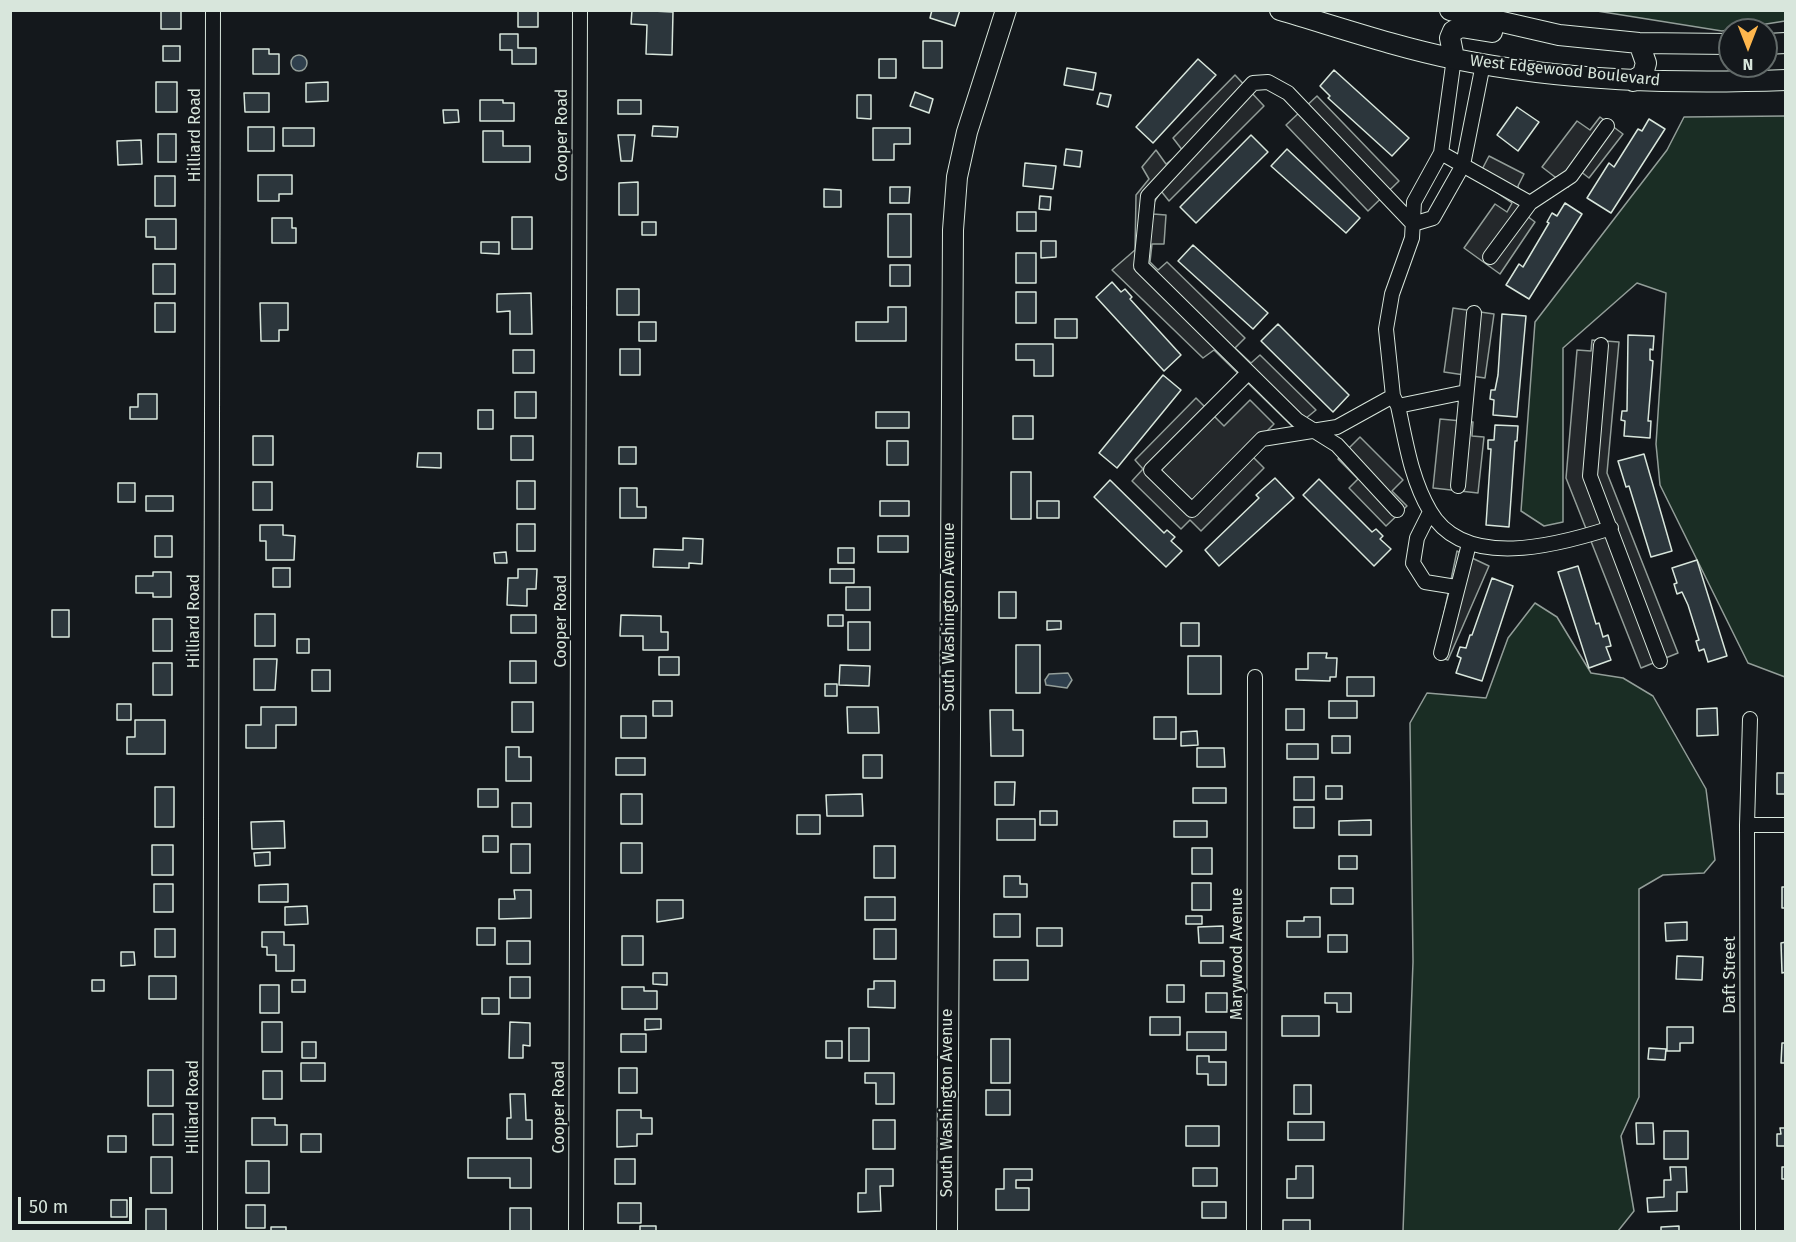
<!DOCTYPE html>
<style>
body{margin:0}
#map{position:relative;width:1796px;height:1242px;overflow:hidden;background:#14181c;font-family:"Fira Sans",sans-serif}
canvas{display:block}
.frame{position:absolute;inset:0;border:12px solid #d8e6dc;pointer-events:none}
.north{position:absolute;left:1718px;top:18px;width:60px;height:60px;box-sizing:border-box;background:#14181c;border:2px solid #626a69;border-radius:50%;rotate:180deg;font-size:16px;font-weight:700;line-height:24px;text-align:center;color:#d8e6dc}
.north::after{content:'';display:block;margin:auto;width:21px;height:27px;background:#ffb74d;clip-path:polygon(50% 0,100% 100%,50% 72%,0 100%)}
.scale{position:absolute;left:18px;top:1197px;width:114px;height:27px;box-sizing:border-box;border:3px solid #d8e6dc;border-top:0;padding-left:8px;font-size:18px;line-height:21px;white-space:nowrap;color:#d8e6dc;-webkit-text-stroke:4px #14181c;paint-order:stroke}
</style>
<div id="map">
<canvas width="1796" height="1242"></canvas>
<div class="frame"></div>
<div class="north">N</div>
<div class="scale">50 m</div>
</div>
<script>
const ctx = document.querySelector('canvas').getContext('2d');
ctx.lineJoin = 'round';
function fill(path, color) { ctx.fillStyle = color; ctx.fill(path, 'evenodd'); }
function trace(path, color, width, dash) { ctx.strokeStyle = color; ctx.lineWidth = width; ctx.lineCap = dash ? 'butt' : 'round'; ctx.setLineDash(dash || []); ctx.stroke(path); }
function write(font, color, halo, rows, align = 'center') {
  ctx.font = font + ' "Fira Sans",sans-serif'; ctx.lineWidth = 4.5; ctx.setLineDash([]); ctx.textBaseline = 'middle'; ctx.strokeStyle = halo; ctx.fillStyle = color; for (const [text, x, y, turn = 0] of rows) {
    ctx.save(); ctx.translate(x, y); ctx.rotate((+turn || 0) * Math.PI / 180); ctx.textAlign = isNaN(turn) ? turn : align; if (halo) ctx.strokeText(text, 0, 0); ctx.fillText(text, 0, 0); ctx.restore();
  }
}
const green = new Path2D(`
 M1597 11H1785V21L1722 31Z
 M1785 116H1786L1785 677 1748 663 1660 485 1656 444 1666 293 1637 283 1563 348V522L1544 526 1521 511 1535 322 1667 150 1684 117Z
 M1535 603 1557 617 1591 673 1623 678 1653 696 1706 789 1715 860 1704 873 1663 875 1639 889V1097L1621 1136 1634 1211 1618 1231H1403L1413 962 1410 723 1427 693 1486 698 1508 638Z`);
fill(green, '#1a2d24');
trace(green, '#939e99', 1.5);
const parking = new Path2D(`
 M1235 75 1264 106 1169 201 1161 191 1153 204V214L1166 215 1164 244H1152L1150 262 1158 270 1167 262 1245 338 1235 348 1251 363 1260 355 1316 410 1294 428 1214 350 1203 358 1112 270 1135 250 1136 195 1149 179 1142 167 1156 150 1166 164 1183 151 1173 138Z
 M1317 96 1399 181 1368 211 1286 125Z
 M1600 117 1623 134 1589 178 1580 171 1568 187 1542 167 1577 121 1590 130Z
 M1489 156 1524 174 1518 186 1527 216 1535 222 1500 274 1464 248 1495 204 1507 212 1512 203 1477 179Z
 M1453 308 1494 314 1485 378 1444 372Z
 M1592 340 1619 342 1607 473 1678 653 1641 668 1566 478 1577 350 1591 351Z
 M1196 398 1224 426 1250 400 1274 424 1247 451 1264 468 1201 531 1190 520 1181 529 1132 481 1143 469 1135 460Z
 M1440 419 1473 422 1472 436 1484 437 1478 493 1433 488Z
 M1360 437 1403 480 1392 491 1407 506 1386 526 1349 488 1358 479 1338 459Z
 M1457 551 1489 566 1448 660 1435 656Z`);
fill(parking, '#24282b');
trace(parking, '#939e99', 1.5);
const water = new Path2D(`
 M291 63a8 8 0 1 1 16 0a8 8 0 1 1-16 0Z
 M1068 673 1072 680 1067 688 1046 685 1045 680 1049 674Z`);
fill(water, '#2f3f4d');
trace(water, '#939e99', 1.5);
const building = new Path2D(`
 M161 10H181V29H161Z
 M518 10H538V27H518Z
 M632 10 673 12 672 55 646 54 647 25 631 24Z
 M932 10H960L955 26 930 18Z
 M500 34H518V48H536V64H512V50H500Z
 M923 41H942V68H923Z
 M163 46H180V61H163Z
 M253 49H269V54H279V74H253Z
 M879 59H896V78H879Z
 M1198 59 1216 75 1153 143 1136 127Z
 M1067 68 1096 73 1093 90 1064 85Z
 M1334 70 1409 138 1392 156 1328 98 1330 96 1320 86Z
 M156 82H177V112H156Z
 M328 82V101L306 102V83Z
 M915 92 933 99 929 113 910 106Z
 M244 93H269V112H245Z
 M1100 93 1111 95 1108 107 1097 104Z
 M857 95H871V119L857 118Z
 M480 100H503V103H514V121H480Z
 M618 100H641V114H618Z
 M1517 107 1539 122 1518 151 1497 135Z
 M443 110H458L459 122 444 123Z
 M1649 119 1665 129 1611 213 1587 198 1609 163 1614 167 1638 129 1642 131Z
 M653 126 678 127 677 137 652 136Z
 M248 127H274V151H248Z
 M283 128H314V146H283Z
 M873 128H910V144H894V160H873Z
 M483 131H503V146H530V162H483Z
 M158 134H176V162H158Z
 M618 135H635L632 161H621Z
 M1251 135 1268 152 1196 223 1180 207Z
 M141 140 142 164 118 165 117 141Z
 M1066 149 1082 151 1080 167 1064 165Z
 M1287 149 1360 218 1346 233 1271 166Z
 M1025 163 1056 166 1053 189 1023 186Z
 M258 175H292V194H279V201H258Z
 M155 176H175V206H155Z
 M638 182V215H619V183Z
 M890 187H910L909 203H890Z
 M824 189 841 190V207H824Z
 M1040 196 1051 197 1050 210 1039 209Z
 M1565 203 1582 214 1529 299 1506 285 1519 264 1523 267 1549 223 1547 222 1552 213 1557 216Z
 M1017 212H1036V231H1017Z
 M888 214H911V257H888Z
 M512 217H532V249H512Z
 M272 218H292V228H296V243H272Z
 M146 219H176V249H155V237H146Z
 M642 222H656V235H642Z
 M1041 241H1056V257L1041 258Z
 M481 242H499V254L481 253Z
 M1193 245 1268 313 1253 329 1178 261Z
 M1016 253H1036V283H1016Z
 M153 264H175V294H153Z
 M890 265H910V286H890Z
 M1112 282 1121 292 1125 289 1132 297 1130 299 1181 355 1164 371 1096 297Z
 M617 289H639V315H617Z
 M1016 292H1036V323H1016Z
 M531 293 532 334H510V311L497 312V294Z
 M155 303H175V332H155Z
 M260 303H288V330H279V341H261Z
 M888 307H906V341H856V322H888Z
 M1502 314 1526 316 1517 417 1493 415 1494 400 1490 399 1491 390H1495L1498 375Z
 M1055 319H1077V338H1055Z
 M639 322H656V341H639Z
 M1278 324 1349 395 1333 412 1261 341Z
 M1628 335 1654 336 1653 350 1650 349V360L1653 361 1648 421H1651L1650 438 1624 436 1625 421 1621 420 1622 411H1627Z
 M1016 344H1053V376H1034V360H1016Z
 M620 349H640V375H620Z
 M513 350H534V373H513Z
 M1163 375 1181 390 1117 468 1099 453Z
 M515 392H536V418H515Z
 M138 394H157V419H130V407H138Z
 M478 410H493V429H478Z
 M876 412H909V428H876Z
 M1013 416H1033V439H1013Z
 M1495 425 1518 426 1517 441H1515L1509 527 1486 525 1491 449H1488V440H1494Z
 M253 436H273V465H253Z
 M511 436H533V460H511Z
 M887 441H908V465H887Z
 M619 447H636V464H619Z
 M418 453H441V468L417 467Z
 M1644 454 1672 551 1651 557 1629 486 1626 487 1618 461Z
 M1011 472H1031V519H1011Z
 M1275 478 1294 498 1219 566 1205 550 1259 498 1256 495Z
 M1319 479 1372 532 1376 529 1383 536 1380 539 1391 549 1374 566 1303 495Z
 M1110 480 1164 533 1167 530 1175 537 1171 541 1182 551 1166 567 1094 497Z
 M517 481H535V509H517Z
 M253 482H272V510H253Z
 M118 483H135V502H118Z
 M620 488H637V507H646V518H620Z
 M146 496H173V511H146Z
 M880 501H909V516H880Z
 M1037 501H1059V518H1037Z
 M517 524H535V551H517Z
 M260 525H283V535L295 536 294 560H266V541H260Z
 M155 536H172V557H155Z
 M878 536H908V552H878Z
 M683 538 703 539 702 564 689 563V568L653 567 654 549 683 550Z
 M838 548H854V563H838Z
 M506 552 507 563H495L494 553Z
 M1697 560 1727 656 1708 662 1704 649 1699 651 1696 641 1699 640 1688 605 1682 592 1677 594 1674 584 1677 583 1672 568Z
 M1578 566 1596 624 1599 623 1603 637 1608 635 1611 646 1606 647 1611 660 1589 668 1558 572Z
 M273 568H290V587H273Z
 M518 569H537L536 589H527V606L507 605 508 578H518Z
 M830 569H854V583H830Z
 M153 572H171V597H153V593H136V576H153Z
 M1492 578 1513 586 1482 681 1456 673 1461 658 1457 656 1460 647 1466 648 1470 635H1472Z
 M846 587H870V610H846Z
 M999 592H1016V618H999Z
 M52 610H69V637H52Z
 M255 614H275V646H255Z
 M511 615H536V633H511Z
 M621 615 661 616V632H668V650H643V636H620Z
 M828 615H843V626H828Z
 M153 619H172V651H153Z
 M1047 621H1061V629L1047 630Z
 M848 622H870V650H848Z
 M1181 623H1199V646H1181Z
 M297 639H309V653H297Z
 M1016 645H1040V693H1016Z
 M1308 653H1327L1326 658H1337L1336 677H1330V681L1296 680V669H1308Z
 M1188 656H1221V694H1188Z
 M659 657H679V675H659Z
 M254 659H277L275 690H254Z
 M510 661H536V683H510Z
 M153 663H172V695H153Z
 M840 665 870 666 869 686 839 685Z
 M312 670H330V691H312Z
 M1347 677H1374V696H1347Z
 M825 684H837V696H825Z
 M653 701H672V716H653Z
 M1329 701H1357V718H1329Z
 M512 702H533V732H512Z
 M117 704H131V720H117Z
 M261 707H296V725H276V748H246V725H261Z
 M847 707H878L879 733H848Z
 M1717 708 1718 735 1697 736V709Z
 M1286 709H1304V730H1286Z
 M990 710H1013V730H1023V756H991Z
 M621 716H646V738H621Z
 M1154 717H1176V739H1154Z
 M135 720H165V754H127V737H135Z
 M1197 731 1198 745 1181 746V732Z
 M1332 736H1350V753H1332Z
 M1287 744H1318V759H1287Z
 M506 747H519V757H531V781H506Z
 M1197 748H1224L1225 767H1197Z
 M863 755H882V778H863Z
 M616 758H645V775H616Z
 M1777 773H1786V794H1777Z
 M1294 777H1314V800H1294Z
 M995 782H1015L1014 805H995Z
 M1326 786H1342V799H1326Z
 M155 787H174V827H155Z
 M1193 788H1226V803H1193Z
 M478 789H498V807H478Z
 M621 794H642V824H621Z
 M862 794 863 816H827L826 795Z
 M512 803H531V827H512Z
 M1294 807H1314V828H1294Z
 M1040 811H1057V825H1040Z
 M797 815H820V834H797Z
 M997 819H1035V840H997Z
 M1371 820V835H1339V821Z
 M284 821 285 848 252 849 251 822Z
 M1174 821H1207V837H1174Z
 M483 836H498V852H483Z
 M621 843H642V873H621Z
 M511 844H530V873H511Z
 M152 845H173V875H152Z
 M874 846H895V878H874Z
 M1192 848H1212V874H1192Z
 M270 852V865L255 866 254 853Z
 M1339 856H1357V869H1339Z
 M1004 876H1020V884H1027V897H1004Z
 M1192 883H1211V910H1192Z
 M154 884H173V912H154Z
 M288 884V902H259V885Z
 M1782 887H1786V908H1782Z
 M1331 888H1353V904H1331Z
 M514 890H531V918L499 919V899H515Z
 M865 897H895V920H865Z
 M657 900H683V918L657 922Z
 M307 906 308 924 285 925V907Z
 M994 914H1020V937H994Z
 M1186 916H1202V924H1186Z
 M1304 917H1320V937H1287V921H1304Z
 M1687 922V940L1666 941 1665 923Z
 M1223 926V943H1199L1198 927Z
 M477 928H495V945H477Z
 M1037 928H1062V946H1037Z
 M155 929H175V957H155Z
 M874 929H896V959H874Z
 M262 932H284V945H294V971H276V955H267V947H262Z
 M1328 935H1347V952H1328Z
 M622 936H643V965H622Z
 M507 941H530V964H507Z
 M1786 942V972L1782 973 1781 943Z
 M121 952H134L135 965 121 966Z
 M1677 956 1703 957 1702 980 1676 979Z
 M994 960H1028V980H994Z
 M1201 961H1224V976H1201Z
 M653 973H667V985L653 984Z
 M149 976H176V999H149Z
 M510 977H530V998H510Z
 M92 980H104V991H92Z
 M292 980H305V992H292Z
 M874 981H895V1008L868 1007V989H874Z
 M260 985H279V1013H260Z
 M1167 985H1184V1002H1167Z
 M622 987H644V991H657V1009H622Z
 M1206 993H1227V1012H1206Z
 M1325 993H1351V1012H1337V1003H1325Z
 M482 998H499V1014H482Z
 M1282 1016H1319V1036H1282Z
 M1150 1017H1180V1035H1150Z
 M645 1019H661V1029L645 1030Z
 M262 1022H282V1052H262Z
 M510 1022 530 1023V1046L523 1045V1058H509Z
 M1667 1027H1693V1043H1680V1051H1667Z
 M849 1028H869V1061H849Z
 M1187 1032H1226V1050H1187Z
 M621 1034H646V1052H621Z
 M991 1039H1010V1083H991Z
 M826 1041H842V1058H826Z
 M302 1042H316V1058H302Z
 M1782 1043H1786V1063H1781Z
 M1649 1048 1666 1049 1665 1060 1648 1059Z
 M1197 1056H1209V1062H1226V1085H1208V1074H1197Z
 M301 1063H325V1081H301Z
 M619 1068H637V1093H619Z
 M148 1070H173V1106H148Z
 M263 1071H282V1099H263Z
 M865 1073H894V1104H876V1083H865Z
 M1294 1085H1311V1114H1294Z
 M986 1090H1010V1115H986Z
 M510 1094H525L526 1120H532V1139H507V1118H511Z
 M617 1110H641V1118H652V1134H637V1146L617 1147Z
 M153 1114H173V1145H153Z
 M252 1118H275V1125H287V1145H252Z
 M873 1120H895V1149H873Z
 M1288 1122H1324V1140H1288Z
 M1636 1123H1653L1654 1144H1637Z
 M1186 1126H1219V1146H1186Z
 M1780 1128H1786V1146H1777V1134H1781Z
 M1664 1131H1688V1159H1664Z
 M301 1134H321V1152H301Z
 M108 1136H126V1152H108Z
 M151 1157H172V1193H151Z
 M468 1158H531V1188H510V1178H468Z
 M615 1159H635V1184H615Z
 M246 1161H269V1193H246Z
 M1296 1166H1313V1198H1287V1179H1296Z
 M1670 1167H1686L1687 1192H1677V1211L1648 1212 1647 1198 1664 1197V1180H1671Z
 M1782 1167H1786V1184L1785 1179H1782Z
 M1193 1168H1217V1186H1193Z
 M866 1169H893V1186H880L881 1211 858 1212V1193H866Z
 M1004 1169H1032V1180H1016V1188H1029V1210H996V1189H1004Z
 M111 1200H127V1217H111Z
 M1202 1202H1226V1218H1202Z
 M618 1203H641V1223H618Z
 M246 1205H265V1228H246Z
 M510 1208H531V1232H510Z
 M146 1209H166V1232H146Z
 M1283 1220H1310V1232H1283Z
 M640 1226H656V1232H640Z
 M1679 1226V1232H1661V1227Z
 M271 1227H286V1232H271Z`);
fill(building, '#2c363c');
trace(building, '#d8e6dc', 1.5);
const street = new Path2D(`
 M1454 58 1441 153 1414 202 1412 238 1392 294 1386 329 1393 396 1398 406C1406 442 1411 479 1430 511 1464 571 1558 545 1611 528
 M1441 153 1530 203
 M1413 224 1433 218 1463 165 1483 64
 M1490 257 1530 203 1571 176 1607 126
 M1601 345 1590 476 1660 661
 M1248 373 1151 470 1192 510 1262 439 1337 427 1393 396
 M1398 406 1466 392
 M1458 486 1474 313
 M1397 510 1337 445 1297 420 1141 266 1148 196 1253 83 1268 82 1288 93 1413 224
 M1430 512 1417 538 1413 563 1425 582 1456 587
 M1441 653 1469 544
 M1747 825H1786
 M210 1232 213 10
 M576 1232 580 10
 M1254 1232 1255 677
 M1748 1232 1747 825 1750 719`);
const secondary = new Path2D(`
 M1280 10C1338 27 1396 47 1455 59 1564 81 1675 84 1786 80
 M1450 10 1559 35 1639 43 1730 44
 M1766 44 1786 43
 M1454 58 1450 38 1453 31 1461 27 1492 32
 M1633 81 1643 74 1646 63 1639 43
 M947 1232 953 230 957 177 967 132 1006 10`);
trace(street, '#d8e6dc', 16);
trace(secondary, '#d8e6dc', 22);
trace(street, '#14181c', 14);
trace(secondary, '#14181c', 20);
write('16px', '#d8e6dc', '#14181c', [
 ["West Edgewood Boulevard",1565,71,6],
 ["Hilliard Road",196,135,-90],
 ["Cooper Road",563,135,-90],
 ["South Washington Avenue",950,617,-90],
 ["Hilliard Road",195,621,-90],
 ["Cooper Road",562,621,-90],
 ["Marywood Avenue",1238,954,-90],
 ["Daft Street",1731,975,-90],
 ["South Washington Avenue",948,1103,-90],
 ["Hilliard Road",194,1107,-90],
 ["Cooper Road",560,1107,-90]
]);
</script>
